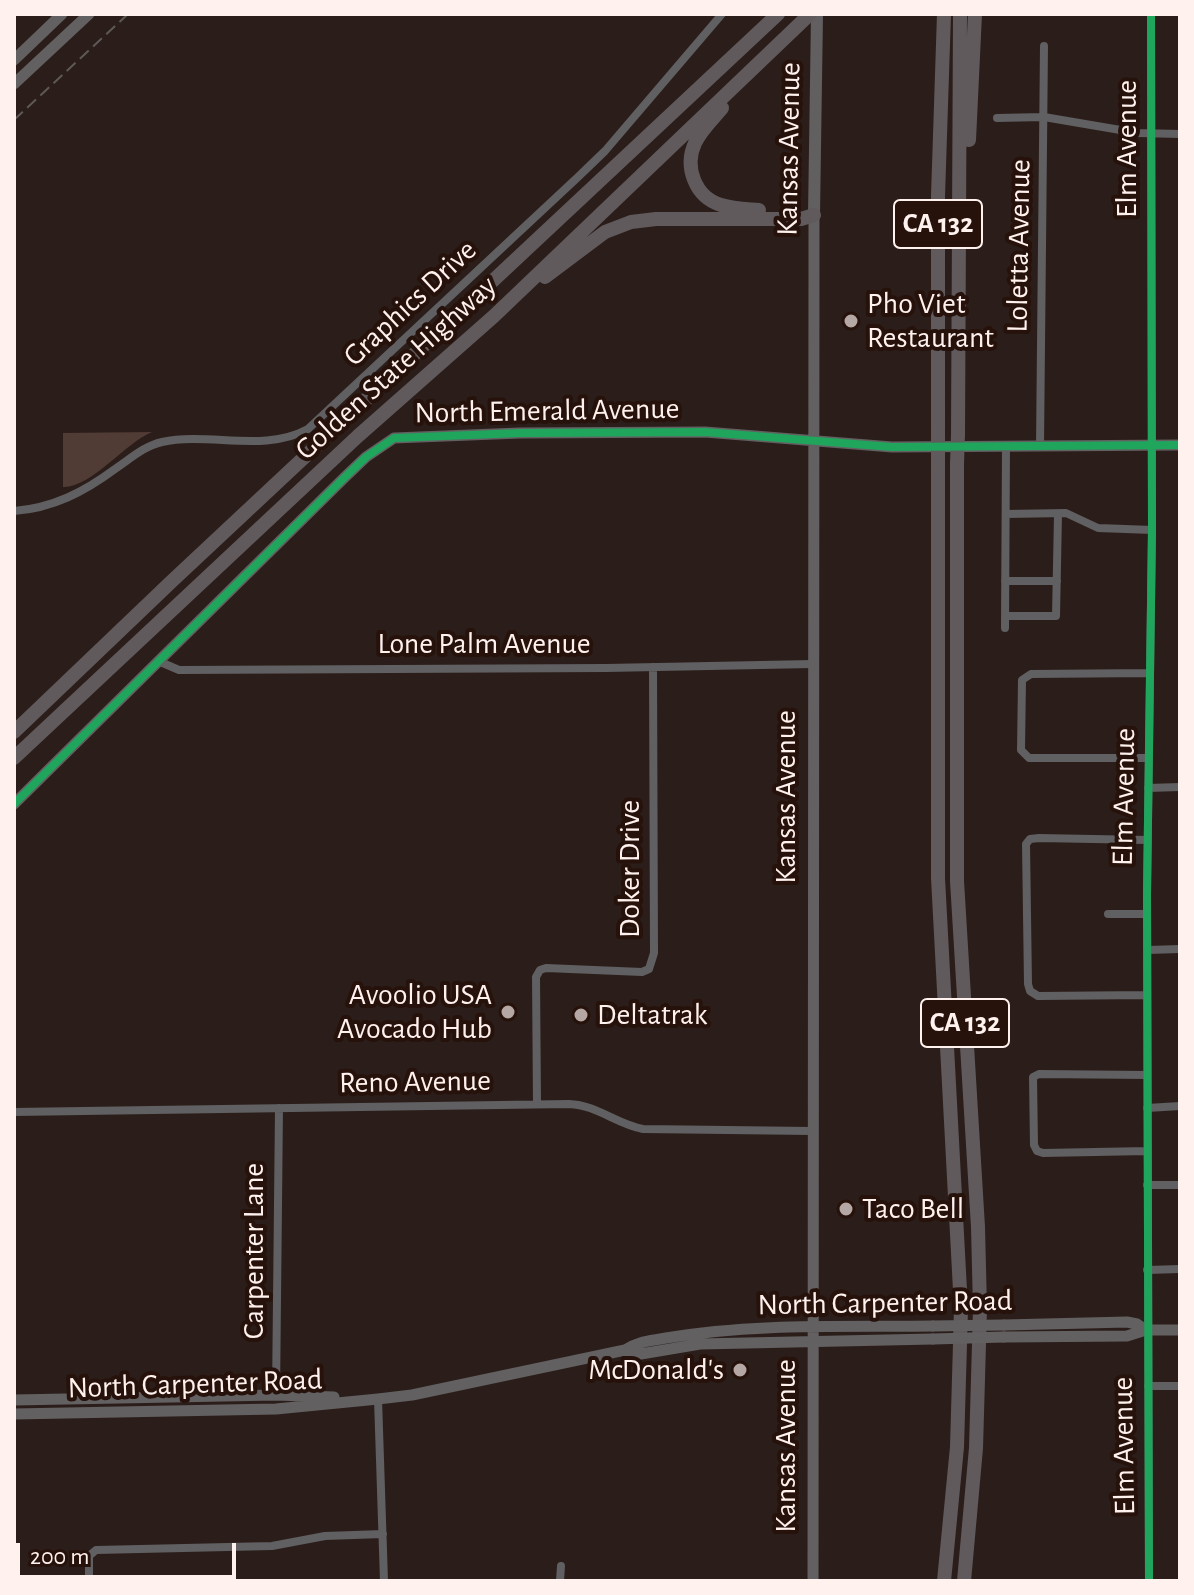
<!DOCTYPE html>
<style>
body{margin:0}
#map{position:relative;width:1194px;height:1595px;overflow:hidden;background:#2b1e1a;font-family:"Alegreya Sans",sans-serif}
canvas{display:block}
.frame{position:absolute;inset:0;border:16px solid #fff1ee;pointer-events:none}
.scale{position:absolute;left:16px;top:1543px;width:220px;height:36px;box-sizing:border-box;border:4px solid #fff1ee;border-top:0;padding-left:10px;font-size:24px;line-height:28px;white-space:nowrap;color:#fff1ee;-webkit-text-stroke:6px #26110b;paint-order:stroke}
</style>
<div id="map">
<canvas width="1194" height="1595"></canvas>
<div class="frame"></div>
<div class="scale">200 m</div>
</div>
<script>
const ctx = document.querySelector('canvas').getContext('2d');
ctx.lineJoin = 'round';
function fill(path, color) { ctx.fillStyle = color; ctx.fill(path, 'evenodd'); }
function trace(path, color, width, dash) { ctx.strokeStyle = color; ctx.lineWidth = width; ctx.lineCap = dash ? 'butt' : 'round'; ctx.setLineDash(dash || []); ctx.stroke(path); }
function write(font, color, halo, rows, align = 'center') {
  ctx.font = font + ' "Alegreya Sans",sans-serif'; ctx.lineWidth = 8; ctx.setLineDash([]); ctx.textBaseline = 'middle'; ctx.strokeStyle = halo; ctx.fillStyle = color; for (const [text, x, y, turn = 0] of rows) {
    ctx.save(); ctx.translate(x, y); ctx.rotate((+turn || 0) * Math.PI / 180); ctx.textAlign = isNaN(turn) ? turn : align; if (halo) ctx.strokeText(text, 0, 0); ctx.fillText(text, 0, 0); ctx.restore();
  }
}
fill(new Path2D(`
 M152 432C125 443 91 488 63 487V433Z`), '#513b35');
trace(new Path2D(`
 M997 118 1044 117 1138 133 1180 134
 M1040 446 1044 46
 M14 511C53 508 84 492 115 469 130 459 144 446 162 442 210 432 264 453 308 429L578 177 605 151 722 14
 M1006 514 1066 513 1098 528 1152 530
 M1005 581H1057
 M1005 616H1056L1058 514
 M1005 628 1006 447
 M158 661 179 670 606 668 812 664
 M1149 758H1029L1021 750 1022 680 1031 674 1150 673
 M1148 788 1180 787
 M1147 840 1039 838 1030 839 1026 844 1028 984 1030 991 1038 996 1147 995
 M1108 914H1147
 M1148 950 1180 949
 M537 1104 536 977 540 970 546 968 642 972 649 969 654 953 653 667
 M1147 1108 1180 1106
 M14 1112 569 1104C597 1105 616 1124 643 1129L811 1131
 M1147 1151 1043 1153 1037 1151 1034 1145 1033 1077 1039 1074 1147 1075
 M1147 1185H1180
 M1147 1270 1180 1269
 M1148 1386H1180
 M276 1395 279 1108
 M378 1399 384 1581
 M89 1581V1556L96 1550 272 1546 325 1536 383 1534
 M560 1581 561 1566
 M1149 1581 1147 894 1152 530 1151 14`), '#605f61', 8);
trace(new Path2D(`
 M14 60 62 14
 M14 84 89 14
 M14 804 345 477 366 457 394 438 520 433 705 432 892 447 1180 445
 M1004 1325 1127 1322 1137 1324 1146 1330
 M1004 1337 1127 1336 1146 1330H1180
 M625 1350 635 1355 700 1344 933 1339
 M14 1400 276 1395 334 1397
 M14 1414 276 1409 378 1399 412 1395 625 1350C638 1341 651 1341 666 1338 753 1323 844 1327 933 1326
 M813 1581 814 215`), '#636062', 11);
trace(new Path2D(`
 M814 215 817 14`), '#625f60', 12);
trace(new Path2D(`
 M722 108C713 119 701 130 695 143 684 167 695 197 721 205 733 209 746 209 759 210
 M969 140 975 14
 M545 277 605 232 631 222 656 219H801L814 215
 M938 434V196L944 14
 M958 434 960 14
 M938 464V878L961 1309 957 1447 944 1581
 M957 464V881L978 1227 980 1309 976 1448 964 1581
 M14 732 172 581 778 14
 M14 758 358 436 494 316 810 14`), '#615a5c', 14);
trace(new Path2D(`
 M14 120 128 14`), '#5e5856', 2, [12, 6]);
trace(new Path2D(`
 M933 1326 1004 1325
 M933 1339 1004 1337`), '#636062', 11);
trace(new Path2D(`
 M938 434V464
 M957 464 958 434`), '#615a5c', 14);
trace(new Path2D(`
 M14 804 345 477 366 457 394 438 520 433 705 432 892 447 1180 445
 M1149 1581 1147 894 1152 530 1151 14`), '#20a55d', 8);
for (const [x, y, r, color] of [
 [851,321,8,"#b5a7a4"],
 [508,1012,8,"#b5a7a4"],
 [581,1015,8,"#b5a7a4"],
 [846,1209,8,"#b5a7a4"],
 [740,1370,8,"#b5a7a4"]
]) { const dot = new Path2D(); dot.arc(x, y, r, 0, 2 * Math.PI); ctx.fillStyle = color; ctx.fill(dot); trace(dot, '#26110b', 3); }
for (const [x, y, w] of [
 [938,224,88],
 [965,1023,88]
]) { const box = new Path2D(); box.roundRect(x - w / 2, y - 24, w, 48, 6); ctx.fillStyle = '#26110b'; ctx.fill(box); trace(box, '#fff1ee', 2); }
write('bold 28px', '#fff1ee', null, [
 ["CA 132",938,224],
 ["CA 132",965,1023]
]);
write('30px', '#fff1ee', '#26110b', [
 ["Kansas Avenue",789,149,-89],
 ["Elm Avenue",1127,149,-90],
 ["Loletta Avenue",1019,246,-89],
 ["Graphics Drive",410,303,-43],
 ["Golden State Highway",396,368,-42],
 ["North Emerald Avenue",547,411,-1],
 ["Lone Palm Avenue",484,644],
 ["Kansas Avenue",786,797,-90],
 ["Elm Avenue",1124,797,-89],
 ["Doker Drive",630,869,-90],
 ["Reno Avenue",415,1082,-1],
 ["Carpenter Lane",254,1251,-90],
 ["North Carpenter Road",885,1303,-1],
 ["North Carpenter Road",195,1384,-2],
 ["Kansas Avenue",786,1446,-90],
 ["Elm Avenue",1124,1446,-91]
]);
write('30px', '#fff1ee', '#26110b', [
 ["Pho Viet",867,304],
 ["Restaurant",867,338],
 ["Avoolio USA",492,995,"right"],
 ["Avocado Hub",492,1029,"right"],
 ["Deltatrak",597,1015],
 ["Taco Bell",862,1209],
 ["McDonald's",724,1370,"right"]
], 'left');
</script>
